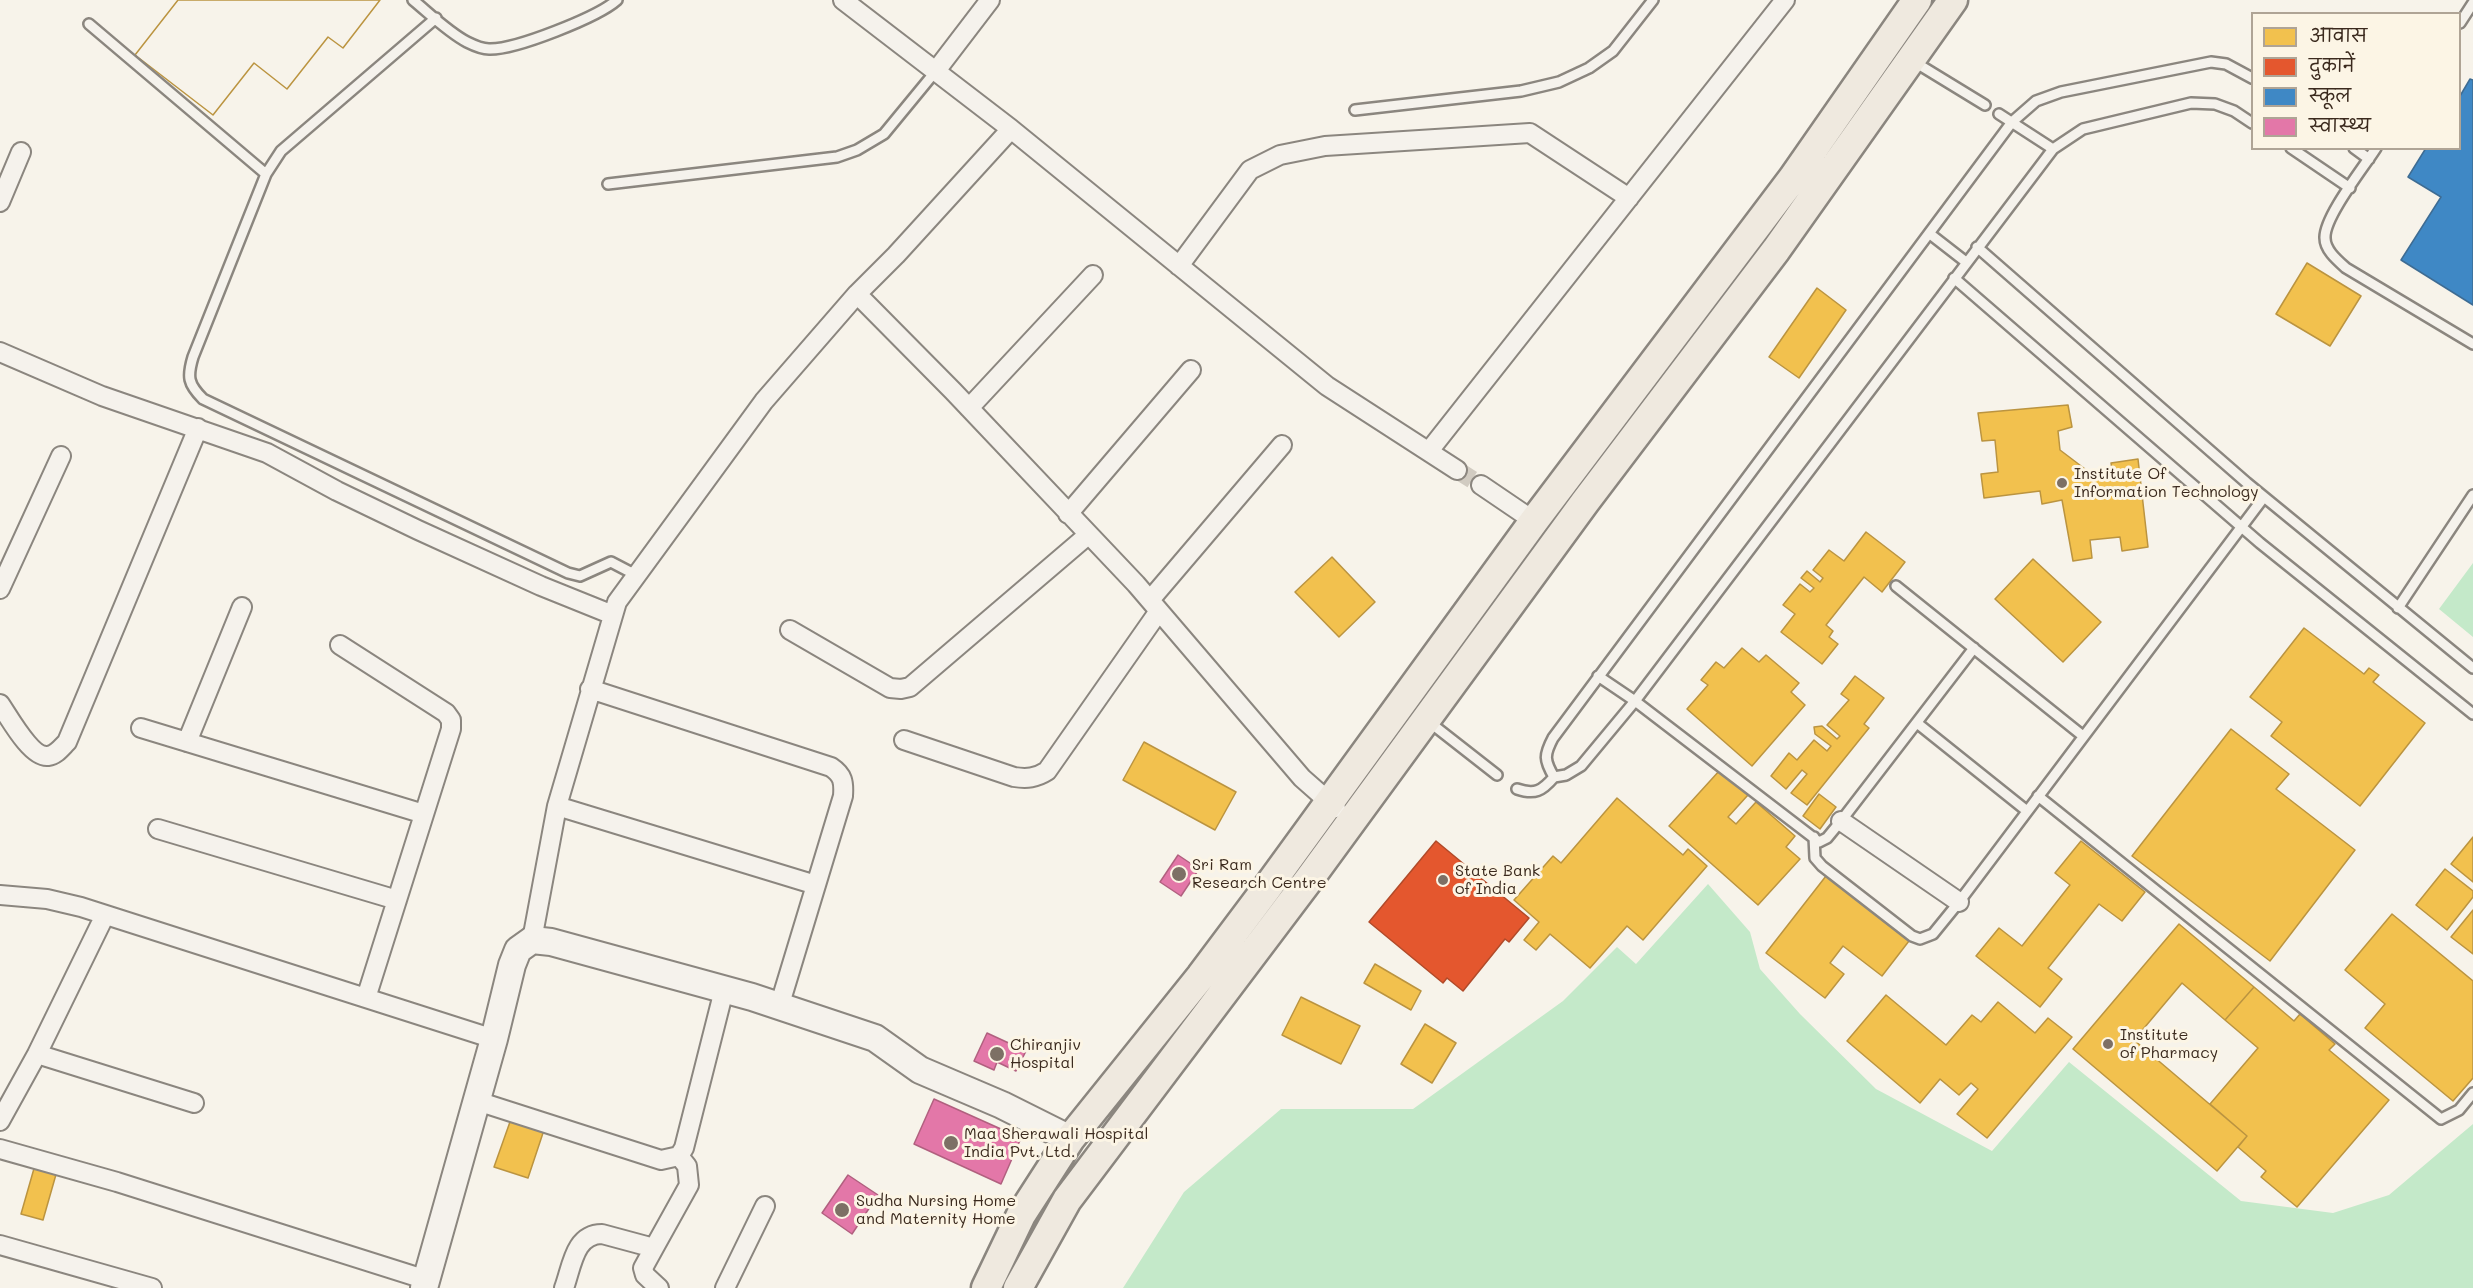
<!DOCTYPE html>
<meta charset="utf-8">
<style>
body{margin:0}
#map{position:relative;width:2473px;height:1288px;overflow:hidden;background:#f7f3ea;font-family:Mali,"Playpen Sans Deva",sans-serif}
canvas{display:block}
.legend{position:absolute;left:2251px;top:12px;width:210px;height:138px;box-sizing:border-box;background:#fcf5e5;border:2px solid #afa495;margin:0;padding:8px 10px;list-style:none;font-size:18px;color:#3b2a1e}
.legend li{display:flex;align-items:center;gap:12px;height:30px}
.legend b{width:30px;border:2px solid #afa495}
</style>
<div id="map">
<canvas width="2473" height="1288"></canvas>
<ul class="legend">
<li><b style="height:16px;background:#f2c14e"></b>आवास</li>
<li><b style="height:16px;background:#e4572e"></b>दुकानें</li>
<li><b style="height:16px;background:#3f88c5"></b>स्कूल</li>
<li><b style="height:16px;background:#e377a8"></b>स्वास्थ्य</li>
</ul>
</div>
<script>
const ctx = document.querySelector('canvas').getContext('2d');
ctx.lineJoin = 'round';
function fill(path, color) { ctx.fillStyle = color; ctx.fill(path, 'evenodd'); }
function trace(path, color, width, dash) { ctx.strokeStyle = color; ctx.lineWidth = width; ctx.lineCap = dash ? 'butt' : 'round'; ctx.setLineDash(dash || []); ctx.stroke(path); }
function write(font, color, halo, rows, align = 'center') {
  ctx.font = font + ' Mali,sans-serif'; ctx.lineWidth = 6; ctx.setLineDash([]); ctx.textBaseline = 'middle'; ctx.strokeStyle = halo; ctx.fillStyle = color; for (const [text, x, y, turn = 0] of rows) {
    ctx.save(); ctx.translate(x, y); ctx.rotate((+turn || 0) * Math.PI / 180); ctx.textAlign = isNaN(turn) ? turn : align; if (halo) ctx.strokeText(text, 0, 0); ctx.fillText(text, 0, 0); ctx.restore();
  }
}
fill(new Path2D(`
 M2473 563V637L2439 609Z
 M1708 884 1750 932 1760 969 1800 1014 1876 1089 1992 1151 2069 1062 2241 1201 2333 1213 2389 1195 2473 1124V1288H1123L1184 1192 1281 1109H1413L1563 1001 1617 947 1636 964Z`), '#c4e9c9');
const homes = new Path2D(`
 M178 0H380L343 48 328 37 287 89 254 63 213 115 135 55Z
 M178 0H380L343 48 328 37 287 89 254 63 213 115 135 55Z
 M2307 263 2361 296 2330 346 2276 314Z
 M1817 288 1846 310 1799 378 1769 357Z
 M2068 405 2072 427 2058 431 2060 450 2093 475H2113L2111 463 2138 459 2148 547 2122 551 2120 537 2090 540 2092 558 2073 561 2062 500 2042 504 2040 491 1984 498 1981 474 1998 472 1995 440 1982 441 1978 413Z
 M1866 532 1905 562 1882 592 1864 577 1826 625 1833 631 1829 637 1838 644 1822 664 1781 632 1795 614 1783 605 1800 584 1810 592 1814 588 1801 578 1807 571 1820 582 1823 578 1813 570 1829 550 1844 561Z
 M1332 557 1375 602 1339 637 1295 592Z
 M2033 559 2101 622 2063 662 1995 599Z
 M2304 628 2364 674 2369 668 2379 675 2373 682 2425 723 2360 806 2271 736 2282 722 2250 697Z
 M1742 648 1759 662 1766 655 1799 683 1791 692 1805 705 1752 766 1687 709 1708 685 1701 680 1716 662 1724 668Z
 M1855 676 1884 698 1864 724 1869 728 1807 805 1791 793 1807 774 1802 770 1786 789 1771 776 1789 753 1797 760 1814 740 1827 751 1831 746 1815 734 1814 727 1822 726 1837 739 1840 736 1827 725 1849 700 1841 694Z
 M2231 729 2289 774 2276 789 2355 850 2270 961 2132 856Z
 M1144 742 1236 792 1215 830 1123 780Z
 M1720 770 1748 795 1728 817 1736 824 1756 802 1795 836 1786 847 1800 859 1758 905 1669 826Z
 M1819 794 1836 807 1820 829 1803 816Z
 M1617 798 1683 855 1688 849 1707 866 1643 940 1627 926 1590 968 1550 934 1536 950 1524 940 1539 922 1514 900 1553 856 1561 863Z
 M2473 837V882L2451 864Z
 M2081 841 2145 892 2122 921 2099 904 2048 968 2062 979 2040 1007 1976 956 1999 928 2022 946 2070 885 2055 873Z
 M2445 869 2473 891V897L2447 930 2416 905Z
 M1826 876 1909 941 1882 976 1843 946 1830 963 1844 974 1825 998 1766 953Z
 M2473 910V954L2451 937Z
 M2392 914 2473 981V1078L2453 1101 2365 1028 2385 1004 2345 970Z
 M2179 924 2254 987 2225 1020 2182 983 2134 1040 2247 1136 2217 1171 2073 1049Z
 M1375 964 1421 991 1411 1010 1364 983Z
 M2254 987 2294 1021 2300 1014 2335 1044 2329 1050 2389 1100 2297 1207 2261 1177 2266 1171 2238 1147 2247 1136 2210 1104 2258 1048 2225 1020Z
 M1886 995 1946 1045 1972 1015 1981 1022 1998 1002 2035 1033 2048 1018 2072 1037 1987 1138 1957 1114 1978 1089 1971 1083 1959 1095 1940 1079 1920 1103 1847 1041Z
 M1301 997 1360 1026 1341 1064 1282 1035Z
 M1425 1024 1456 1043 1432 1083 1401 1064Z
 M511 1119 544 1130 528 1178 494 1167Z
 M35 1165 57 1171 43 1220 21 1214Z`);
fill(homes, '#f2c14e');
trace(homes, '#bb9440', 1.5);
const shops = new Path2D(`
 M1436 841 1529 918 1509 942 1505 939 1463 991 1447 978 1443 983 1369 922Z`);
fill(shops, '#e4572e');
trace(shops, '#b14a29', 1.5);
const schools = new Path2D(`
 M2470 79 2473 80V305L2401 260 2441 197 2408 177 2426 148H2460V96Z`);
fill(schools, '#3f88c5');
trace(schools, '#3e6c93', 1.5);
const health = new Path2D(`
 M1178 855 1199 869 1181 896 1160 882Z
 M987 1033 1026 1051 1016 1071 997 1062 994 1070 974 1061Z
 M934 1099 1021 1138 1001 1184 914 1144Z
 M848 1175 878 1195 852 1234 822 1213Z`);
fill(health, '#e377a8');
trace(health, '#b1607f', 1.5);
trace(new Path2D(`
 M1457 470 1481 485`), '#d1cbc1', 18, [18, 9]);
const lane = new Path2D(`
 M413 0C430 14 448 32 467 42 473 45 483 49 489 49 515 50 598 17 617 0
 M436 18 281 151 266 174 193 357C187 377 188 384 203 399L568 573 580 576 611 562 636 575
 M2460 23 2473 3
 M89 24 266 174
 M1913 61 1985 105
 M2252 78 2226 64 2211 62 2061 92 2036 101 2012 122 1553 738C1544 755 1544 760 1554 777L1566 775 1581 766 1635 701 2053 149 2083 129 2191 103 2215 104 2234 111 2252 123
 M1355 110 1521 91 1559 82 1589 68 1613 51 1653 0
 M1999 114 2053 149
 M2291 148 2350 188
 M2354 148 2369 159
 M2376 148C2364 167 2324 217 2325 238 2325 250 2337 260 2346 268L2473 344
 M608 184 837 157 857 150 884 134 935 72
 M1930 234 1966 262
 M1977 247 2247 483 2473 668
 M1954 278 2260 543 2473 714
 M1896 586 2083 736
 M2398 608 2473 495
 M1598 676 1635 701 1819 842 1827 838 1841 821 1974 648
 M1428 721 1497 775
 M1917 723 2027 811
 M1517 789C1535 795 1542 791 1554 777
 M2038 796 2441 1119 2459 1110 2473 1093
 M1814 837 1815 858 1822 866 1912 936 1920 939 1933 934 1959 902 2264 497`);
const street = new Path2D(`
 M843 0 1011 129 1327 386 1457 470
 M935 72 990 0
 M0 202 21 152
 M1179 266 1250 170 1280 155 1325 146 1530 133 1629 198
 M857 294 953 391 1136 584 1302 778 1336 808
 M0 352 102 396 267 453 337 491 418 530 541 586 613 615
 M969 408 1093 275
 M1429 451 1785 0
 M1481 485 1534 521
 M1068 514 1191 370
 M0 589 61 456
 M1150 600 1282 445
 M790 630 890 688 901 689 910 687 1088 535
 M340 645 446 713 451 720V729L366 998
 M590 689 831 767C843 775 844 782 843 796L779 1007
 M0 704C9 717 31 758 48 756 56 755 61 748 67 742L198 428
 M141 728 424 814
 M904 740 1014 777C1027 779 1036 778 1047 771L1159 611
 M187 742 242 607
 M557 806 816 885
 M1841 821 1959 902
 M158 829 397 900
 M0 895 47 899 81 907 494 1039
 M532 940 557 806 617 602 764 401 857 294 896 255 1011 129
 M37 1054 194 1103
 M477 1101 661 1160 679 1156 684 1148 724 990
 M0 1121 37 1054 105 915
 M0 1149 117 1182 427 1280
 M0 1245 152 1288
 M654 1248 643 1268 645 1275 659 1288
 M564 1288C572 1267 574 1234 602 1234L654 1248 689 1185 687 1166 679 1156
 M725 1288 765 1206`);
const secondary = new Path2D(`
 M424 1288 494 1039 512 965 518 950 532 940 551 942 752 997 875 1038 920 1070 1002 1105 1070 1139`);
const primary = new Path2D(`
 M986 1288 1021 1215 1070 1139 1201 976 1267 888 1534 521 1793 178 1917 0
 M1018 1288 1067 1200 1310 878 1585 502 1776 250 1953 0`);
trace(lane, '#8b867f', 14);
trace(street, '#8b867f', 22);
trace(secondary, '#8b867f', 30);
trace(primary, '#8b867f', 33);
trace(lane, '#f5f2ec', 9);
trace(street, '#f5f2ec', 18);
trace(secondary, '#f5f2ec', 26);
trace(primary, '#efe9df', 28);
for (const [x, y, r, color] of [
 [2062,483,6,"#7d7065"],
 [1179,874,8,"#7d7065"],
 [1443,880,6,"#7d7065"],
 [2108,1044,6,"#7d7065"],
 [997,1054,8,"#7d7065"],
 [951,1143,8,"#7d7065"],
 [842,1210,8,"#7d7065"]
]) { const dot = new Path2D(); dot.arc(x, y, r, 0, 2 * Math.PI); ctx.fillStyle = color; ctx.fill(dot); trace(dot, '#fcf5e5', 2); }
write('16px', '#3b2a1e', '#fcf5e5', [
 ["Institute Of",2074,474],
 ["Information Technology",2074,492],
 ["Sri Ram",1192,865],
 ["Research Centre",1192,883],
 ["State Bank",1455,871],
 ["of India",1455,889],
 ["Institute",2120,1035],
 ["of Pharmacy",2120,1053],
 ["Chiranjiv",1010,1045],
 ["Hospital",1010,1063],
 ["Maa Sherawali Hospital",964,1134],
 ["India Pvt. Ltd.",964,1152],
 ["Sudha Nursing Home",856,1201],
 ["and Maternity Home",856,1219]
], 'left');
</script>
